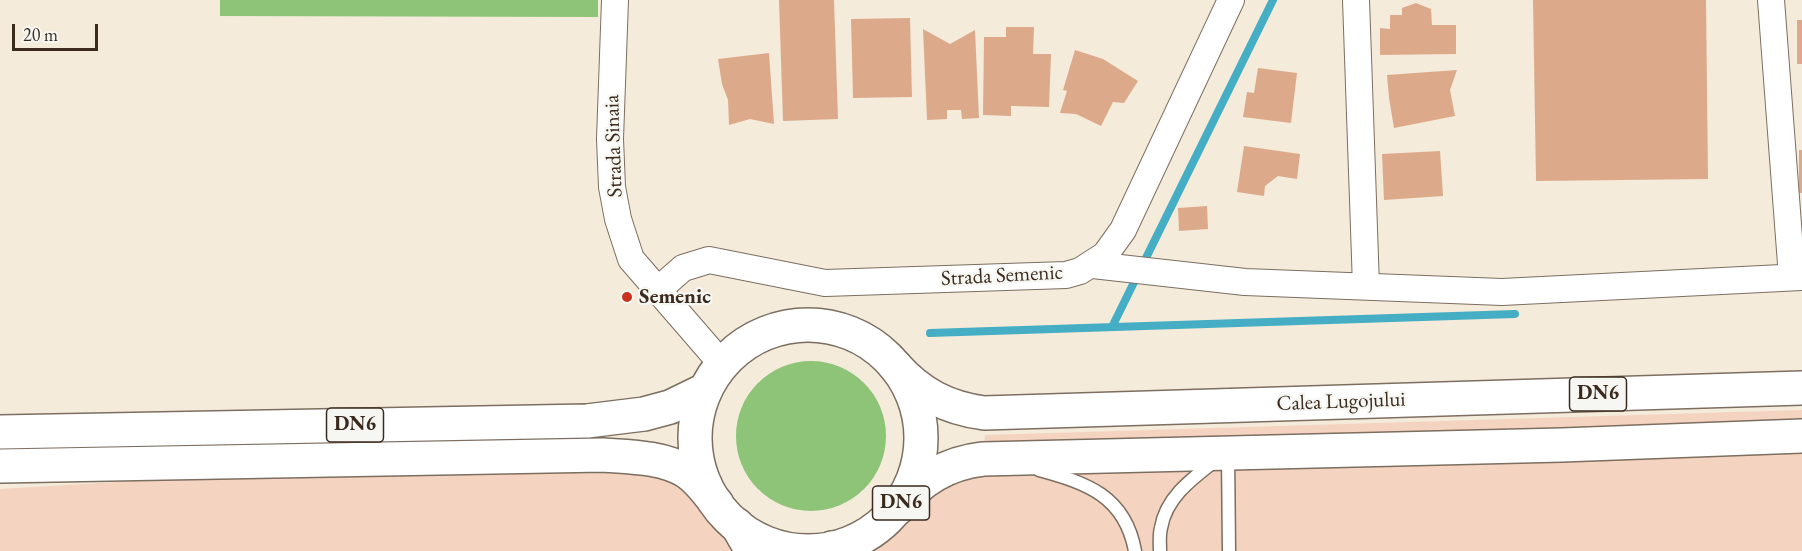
<!DOCTYPE html>
<style>
body{margin:0}
#map{position:relative;width:1802px;height:551px;overflow:hidden;background:#f4ebdb;font-family:"EB Garamond",serif}
canvas{display:block}
.scale{position:absolute;left:12px;top:24px;width:86px;height:27px;box-sizing:border-box;border:3px solid #3b2a1e;border-top:0;padding-left:8px;font-size:18px;line-height:21px;white-space:nowrap;color:#3b2a1e;-webkit-text-stroke:4px #f6f6f2;paint-order:stroke}
</style>
<div id="map">
<canvas width="1802" height="551"></canvas>
<div class="scale">20 m</div>
</div>
<script>
const ctx = document.querySelector('canvas').getContext('2d');
ctx.lineJoin = 'round';
function fill(path, color) { ctx.fillStyle = color; ctx.fill(path, 'evenodd'); }
function trace(path, color, width, dash) { ctx.strokeStyle = color; ctx.lineWidth = width; ctx.lineCap = dash ? 'butt' : 'round'; ctx.setLineDash(dash || []); ctx.stroke(path); }
function write(font, color, halo, rows, align = 'center') {
  ctx.font = font + ' "EB Garamond",serif'; ctx.lineWidth = 4.5; ctx.setLineDash([]); ctx.textBaseline = 'middle'; ctx.strokeStyle = halo; ctx.fillStyle = color; for (const [text, x, y, turn = 0] of rows) {
    ctx.save(); ctx.translate(x, y); ctx.rotate((+turn || 0) * Math.PI / 180); ctx.textAlign = isNaN(turn) ? turn : align; if (halo) ctx.strokeText(text, 0, 0); ctx.fillText(text, 0, 0); ctx.restore();
  }
}
fill(new Path2D(`
 M1802 410V551H0V489L553 456 658 461 756 538 782 548 813 551 841 546 859 539 875 529 891 515 983 459 985 435Z`), '#f5d3c1');
fill(new Path2D(`
 M220 0H598V17L220 16Z
 M736 436a75 75 0 1 1 150 0a75 75 0 1 1-150 0Z`), '#8dc477');
trace(new Path2D(`
 M1112 327 1273 0
 M930 333 1515 314`), '#45aec5', 8);
fill(new Path2D(`
 M779 0H834L838 119 783 121Z
 M1533 0H1706L1708 179 1536 181Z
 M1416 3 1431 9 1432 25H1456V54L1380 55V28L1390 29V15H1402V8Z
 M910 18 912 97 853 98 851 19Z
 M1797 20H1802V64H1797Z
 M1006 27H1034L1033 54H1051L1049 107 1011 106V116L983 115 984 37H1006Z
 M923 29 950 44 975 30 979 118 962 119 961 110H947V119L927 120Z
 M1075 50 1103 59 1138 81 1124 103 1113 102 1101 126 1076 114 1060 113 1067 91 1063 90Z
 M769 53 774 124 750 119 729 125 728 100 722 84 718 59Z
 M1258 68 1297 73 1291 123 1243 117 1247 92 1254 93Z
 M1457 70 1450 90 1455 116 1394 128 1389 98 1387 75Z
 M1244 146 1300 154 1297 179 1278 176 1265 186 1264 196 1237 192Z
 M1799 150H1802V193H1799Z
 M1440 151 1443 196 1384 200 1382 154Z
 M1207 206 1208 229 1179 231 1178 208Z`), '#dcaa8b');
const lane = new Path2D(`
 M1228 453 1229 551
 M1039 470C1087 483 1125 496 1135 551
 M1160 551C1160 543 1159 535 1161 528 1166 497 1193 478 1216 460`);
const street = new Path2D(`
 M615 0 610 139 612 187 618 219 631 259 722 364
 M1356 0 1366 286
 M1771 0 1792 277
 M1093 265 1245 282 1502 292 1802 277
 M658 290 683 268 709 260 825 283 1066 275 1080 271 1105 255 1123 230 1231 0`);
const secondary = new Path2D(`
 M737 525 752 551
 M830 551 832 548`);
const primary = new Path2D(`
 M895 366C920 394 947 408 984 413L1802 388
 M898 508C919 480 948 463 983 459L1562 445 1802 436`);
const highway = new Path2D(`
 M695 438a113 113 0 1 1 226 0a113 113 0 1 1-226 0Z
 M0 432 587 421 644 414 670 407 705 390
 M0 466 603 455C631 457 664 457 687 472 699 480 708 493 717 504`);
trace(lane, '#7c6e60', 15);
trace(street, '#7c6e60', 28);
trace(secondary, '#7c6e60', 36);
trace(primary, '#7c6e60', 36);
trace(highway, '#7c6e60', 36);
trace(lane, '#fff', 12);
trace(street, '#fff', 26);
trace(secondary, '#fff', 33);
trace(primary, '#fff', 33);
trace(highway, '#fff', 33);
for (const [x, y, r, color] of [
 [627,297,6,"#c8321e"]
]) { const dot = new Path2D(); dot.arc(x, y, r, 0, 2 * Math.PI); ctx.fillStyle = color; ctx.fill(dot); trace(dot, '#f6f6f2', 2); }
for (const [x, y, w] of [
 [1598,394,57],
 [355,425,57],
 [901,503,57]
]) { const box = new Path2D(); box.roundRect(x - w / 2, y - 17, w, 34, 4.5); ctx.fillStyle = '#f6f6f2'; ctx.fill(box); trace(box, '#3b2a1e', 1.5); }
write('bold 20px', '#3b2a1e', null, [
 ["DN6",1598,394],
 ["DN6",355,425],
 ["DN6",901,503]
]);
write('21px', '#3b2a1e', '#f6f6f2', [
 ["Strada Sinaia",614,146,-92],
 ["Strada Semenic",1002,276,-3],
 ["Calea Lugojului",1341,402,-2]
]);
write('bold 21px', '#3b2a1e', '#f6f6f2', [
 ["Semenic",639,297]
], 'left');
</script>
